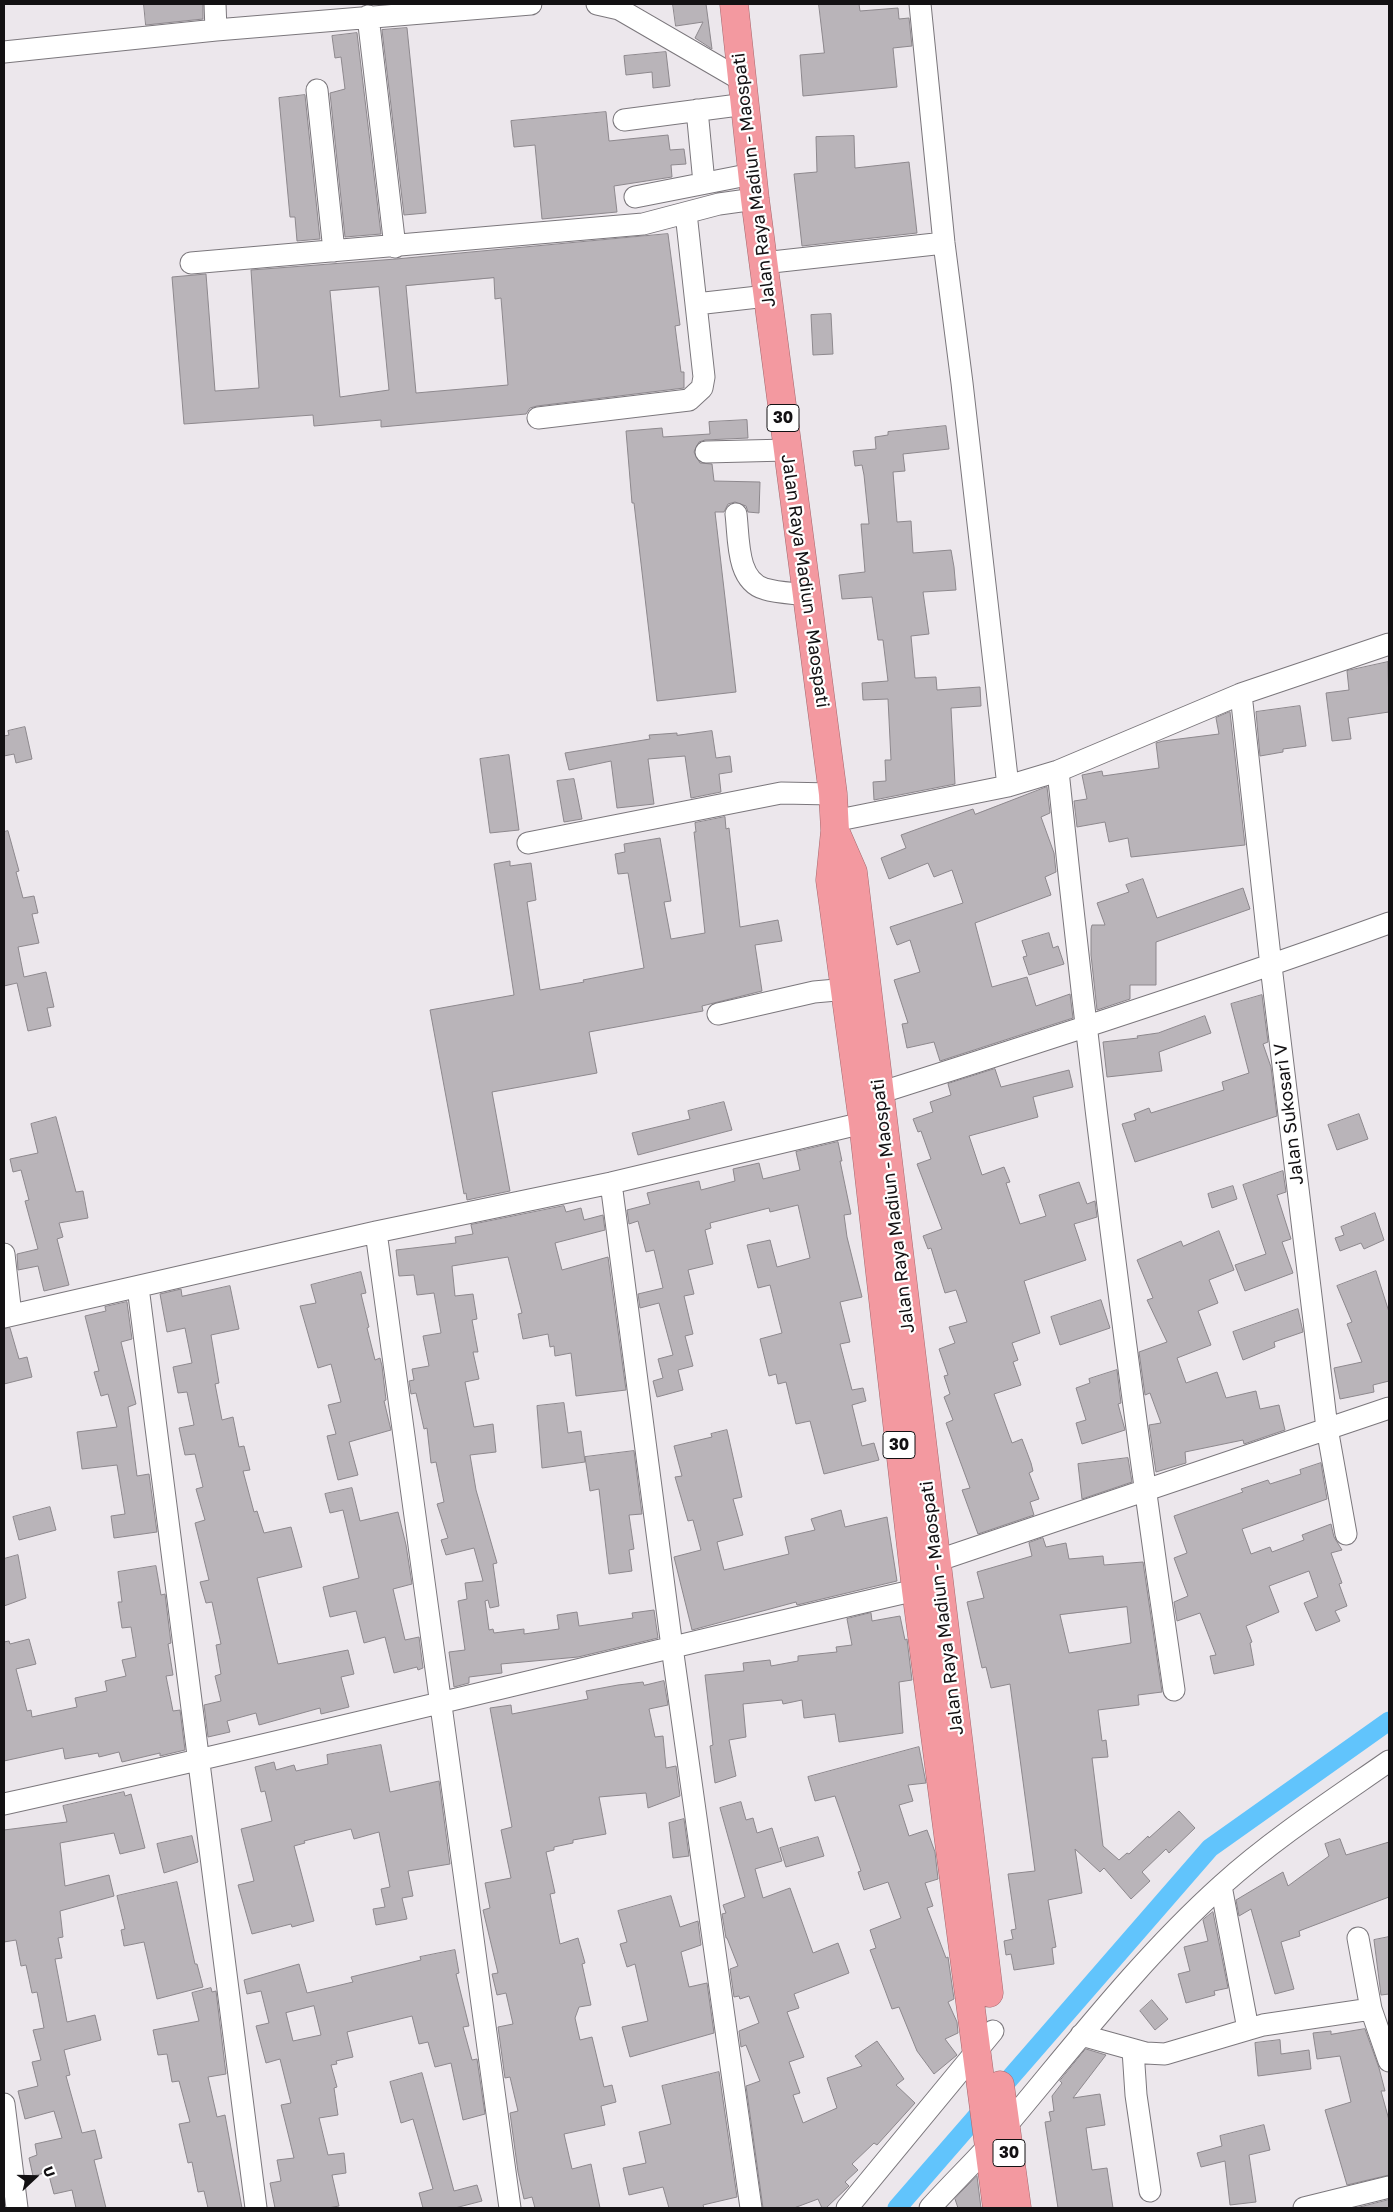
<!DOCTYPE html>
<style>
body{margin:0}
#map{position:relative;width:1393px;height:2212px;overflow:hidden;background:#ece7ec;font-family:"Golos Text",sans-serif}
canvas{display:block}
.frame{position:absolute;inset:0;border:5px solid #131113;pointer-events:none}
.north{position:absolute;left:10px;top:2152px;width:50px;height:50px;-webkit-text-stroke:4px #fff;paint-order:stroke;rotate:69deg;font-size:14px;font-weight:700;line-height:20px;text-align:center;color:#131113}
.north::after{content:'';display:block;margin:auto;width:18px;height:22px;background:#131113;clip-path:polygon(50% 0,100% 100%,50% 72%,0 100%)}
</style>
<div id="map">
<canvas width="1393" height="2212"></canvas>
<div class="frame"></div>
<div class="north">U</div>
</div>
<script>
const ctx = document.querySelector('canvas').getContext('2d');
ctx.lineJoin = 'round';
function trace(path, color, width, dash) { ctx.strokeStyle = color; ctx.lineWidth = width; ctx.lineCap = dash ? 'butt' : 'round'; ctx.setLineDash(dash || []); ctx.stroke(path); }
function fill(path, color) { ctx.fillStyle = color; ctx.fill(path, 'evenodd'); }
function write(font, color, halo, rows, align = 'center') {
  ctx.font = font + ' "Golos Text",sans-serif'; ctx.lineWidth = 4.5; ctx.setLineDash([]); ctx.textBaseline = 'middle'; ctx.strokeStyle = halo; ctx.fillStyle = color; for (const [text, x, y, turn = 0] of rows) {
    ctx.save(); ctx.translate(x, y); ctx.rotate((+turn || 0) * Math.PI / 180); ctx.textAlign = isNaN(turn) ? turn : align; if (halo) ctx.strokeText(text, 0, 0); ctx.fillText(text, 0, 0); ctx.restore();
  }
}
trace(new Path2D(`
 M897 2208 1210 1848 1389 1721`), '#61c4fc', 19);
const building = new Path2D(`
 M144 4H203V19L146 25Z
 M673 4H706L712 49 695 38 703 22 676 26Z
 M819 4H859L860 11 898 8 899 19 909 18 912 46 893 48 897 87 803 96 800 55 824 53Z
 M407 28 426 213 404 215 382 30Z
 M357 33 381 234 345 237 330 93 345 89 341 57 335 58 332 36Z
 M666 52 670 86 653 88 652 72 626 75 624 56Z
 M305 95 320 239 297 241 295 217H290L279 98Z
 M606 112 609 141 668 135 670 150 684 149 686 164 671 165 672 177 614 186 617 212 542 219 535 145 514 147 511 121Z
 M854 136 855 168 909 162 917 233 802 246 794 174 817 172 816 137Z
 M668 234 680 325 675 326 681 372H684V388L537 406 530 408 526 414 381 427V420L314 426 313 415 184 424 172 277 206 274 215 391 259 388 251 270 396 259ZM494 278 495 299 501 298 508 385 416 393 406 286ZM379 287 389 390 340 397 330 291Z
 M831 314 833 354 813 355 811 315Z
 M747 420 748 438 705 440 699 442 694 452 700 463 712 464 714 481 760 482 759 513 748 512 746 506 735 502 728 504 724 512H715L736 692 657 701 634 503H632L626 431 662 428 663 437 710 434 709 422Z
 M946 426 949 449 903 454 905 471 893 472 897 522 911 521 913 553 951 550 954 567 956 590 923 592 929 634 911 636 915 678 936 677 937 690 980 687 981 706 951 708 955 784 874 800 873 782 886 781 885 760H891L888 699 863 700 862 683 888 681 883 640H878L872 597 842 599 839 575 865 572 861 524H869L864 475 862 465 855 466 853 451 876 449 875 437 888 435V432Z
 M1388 662 1389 712 1348 718 1351 739 1332 741 1326 693 1349 690 1347 671Z
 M1300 706 1306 746 1283 749V752L1260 756 1256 712Z
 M1230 712 1245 845 1131 857 1128 838 1109 842 1105 822 1077 827 1074 801 1087 799 1082 775 1102 771 1103 776 1159 768 1156 743 1163 741 1219 734 1216 718Z
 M25 727 32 759 16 763 14 754 4 756V736L9 735 8 731Z
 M712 731 716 758 730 756 732 772 719 774 721 792 691 798 685 756 648 759 654 804 617 808 611 761 569 770 565 753 650 739 649 735 677 733V735Z
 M509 755 519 830 490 833 480 759Z
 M574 779 582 819 564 822 557 781Z
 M1047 787 1050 813 1041 817 1054 853 1056 872 1045 877 1051 895 975 923 992 987 1027 977 1036 1006 1070 994 1073 1018 940 1061 934 1042 907 1048 902 1024 908 1023 894 980 920 972 910 940 897 945 890 927 963 903 952 870 934 877 928 863 889 879 881 858 906 848 901 835 973 809 975 814Z
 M725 817 726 829 729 828 740 927 778 920 782 941 755 945 762 991 702 1006 703 1011 589 1032 597 1073 492 1092 510 1191 467 1200 466 1193 464 1194 430 1010 514 995 494 864 510 861V866L531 863 536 900 527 902 540 990 584 982 583 980 644 968 628 873 618 874 615 854 625 852 624 844 660 838 671 901 664 902 671 939 705 933 694 832H696L695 823Z
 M8 831 19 871 16 872 23 898 34 896 38 913 32 914 39 943 18 947 24 977 46 972 54 1007 47 1008 51 1026 28 1031 17 983 4 986V832Z
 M1143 879 1157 918 1243 888 1250 909 1156 942V985H1130V999L1097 1010 1091 955V929L1092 925H1105L1097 903 1129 892 1126 885Z
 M1049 933 1053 948 1058 946 1064 964 1029 975 1023 957 1027 956 1022 941Z
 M1262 995 1268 1042 1263 1044 1271 1067 1277 1116 1135 1162 1122 1124 1136 1120 1134 1114 1149 1108 1151 1113 1224 1090 1222 1082 1249 1073 1231 1004Z
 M1205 1016 1211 1033 1159 1052 1162 1071 1107 1077 1103 1042 1138 1038 1137 1036 1158 1033Z
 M995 1069 1001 1087 1069 1070 1073 1087 1033 1097 1038 1117 969 1136 982 1175 1004 1167 1010 1182 1006 1183 1020 1224 1046 1216 1039 1195 1079 1182 1087 1204 1095 1201 1097 1217 1074 1224 1086 1260 1024 1281 1040 1333 1012 1343 1018 1360 1013 1362 1021 1385 994 1394 1012 1443 1022 1439 1031 1463 1033 1471 1029 1473 1039 1499 1030 1502 1034 1515 978 1534 962 1490 970 1488 946 1423 953 1420 944 1397 950 1394 944 1376 948 1375 939 1349 955 1343 949 1327 967 1322 956 1290 945 1293 931 1248 928 1249 923 1236 942 1229 917 1164 931 1159 921 1131 918 1132 913 1119 933 1112 930 1102 951 1095 948 1084Z
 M724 1102 732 1130 638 1155 632 1133 690 1119 688 1111Z
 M1359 1114 1368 1139 1337 1150 1328 1125Z
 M56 1117 76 1192 83 1191 88 1218 59 1223 63 1237 57 1239 69 1285 44 1291 38 1266 18 1270 17 1254 38 1249 25 1201 29 1200 21 1170 13 1172 10 1159 38 1153 31 1124Z
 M838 1142 842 1161H840L851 1214 844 1215 847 1237 862 1297 840 1302 850 1342 840 1344 852 1390 863 1388 866 1401 852 1405 862 1446 874 1443 879 1460 824 1474 810 1421 796 1424 786 1382 778 1384 776 1374 769 1376 760 1339 782 1333 770 1285 758 1288 747 1245 770 1240 777 1267 810 1258 798 1205 770 1212 769 1208 710 1223 711 1228 705 1230 713 1264 688 1270 694 1294 684 1296 693 1334 685 1336 693 1366 678 1370 683 1390 657 1397 653 1381 663 1378 658 1359 673 1355 659 1303 640 1308 638 1294 663 1288 654 1250 646 1252 638 1221 629 1224 627 1210 650 1204 647 1193 699 1181 701 1190 735 1181 733 1169 759 1163 763 1179 800 1170 796 1152Z
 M1283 1171 1286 1192 1277 1195 1291 1239 1282 1242 1293 1273 1245 1291 1235 1265 1266 1254 1243 1185Z
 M1233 1186 1237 1199 1212 1208 1208 1194Z
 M564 1206 566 1212 581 1208 584 1220 603 1215 605 1230 555 1243 562 1270 608 1257 626 1390 576 1396 571 1353 555 1356 554 1346 550 1347 548 1334 523 1339 518 1314 522 1313 508 1257 452 1266 455 1296 473 1294 477 1319 472 1320 478 1352H473L479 1379 465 1382 474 1427 493 1424 496 1452 470 1455 476 1490 497 1563 493 1564 499 1606 490 1608 488 1600 485 1601 489 1630 493 1629 494 1633 524 1629V1634L559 1629 557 1615 577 1612 579 1626 633 1618 632 1613 654 1610 658 1638 578 1657 501 1664 502 1673 469 1677V1683L454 1687 449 1652 465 1650 458 1601 467 1599 465 1583 483 1581 474 1548 446 1555 441 1540 448 1538 437 1504 444 1502 436 1462 431 1463 427 1428 424 1429 416 1393 411 1394 409 1381 414 1380 412 1369 429 1366 423 1336 441 1333 434 1293 417 1295 414 1275 399 1276 396 1250 456 1243 455 1237 473 1234 471 1225Z
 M1375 1213 1384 1240 1364 1249 1361 1243 1340 1251 1335 1238 1344 1235 1341 1227Z
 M1219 1231 1234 1270 1209 1280 1218 1303 1198 1311 1211 1345 1177 1358 1186 1383 1217 1372 1226 1398 1256 1391 1260 1409 1279 1405 1285 1430 1244 1444 1243 1440 1185 1452 1186 1463 1156 1472 1149 1425 1161 1423 1150 1393 1145 1395 1139 1352 1167 1342 1147 1300 1153 1298 1137 1260 1181 1241 1183 1246Z
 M1376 1271 1389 1312V1381L1373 1385 1374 1392 1340 1399 1334 1368 1362 1362 1347 1324 1352 1322 1337 1286Z
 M361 1272 366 1293 361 1294 369 1327 367 1328 375 1360 380 1358 382 1366 386 1400 384 1401 391 1430 349 1442 358 1475 338 1480 327 1436 336 1434 328 1405 341 1402 331 1364 318 1368 300 1306 316 1303 311 1285Z
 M230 1286 239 1329 211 1335 219 1383 215 1384 222 1420 233 1417 239 1447 244 1446 250 1470 243 1471 254 1512 257 1511 264 1533 291 1527 302 1567 257 1578 278 1664 348 1650 354 1674 341 1677 349 1707 321 1714 320 1708 259 1725 256 1713 227 1721 230 1732 208 1737 204 1705 221 1701 215 1676 221 1674 216 1645 221 1644 212 1602 206 1603 200 1582 209 1580 195 1523 205 1520 196 1489 203 1487 195 1454 185 1455 179 1428 194 1425 187 1392 178 1393 173 1367 192 1363 185 1328 167 1332 160 1294 181 1289 182 1296Z
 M1101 1300 1110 1328 1060 1345 1051 1317Z
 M127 1302 132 1339 121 1342 136 1404 128 1407 137 1476 149 1474 157 1532 114 1538 111 1516 125 1514 117 1465 82 1469 77 1432 117 1427 108 1394 101 1396 94 1372 99 1371 85 1316 106 1311 105 1307Z
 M1298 1309 1303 1332 1274 1342 1275 1347 1243 1360 1233 1332Z
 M10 1328 19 1359 27 1357 32 1377 4 1384V1329Z
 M1117 1370 1121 1403 1118 1404 1125 1430 1082 1444 1076 1423 1086 1420 1076 1388 1090 1383 1089 1379Z
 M564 1403 568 1433 581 1431 585 1462 542 1468 537 1406Z
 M727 1430 742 1497 733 1499 743 1535 717 1542 724 1570 789 1554 785 1537 815 1530 811 1519 841 1510 845 1527 887 1517 897 1581 797 1605 796 1602 692 1630 674 1557 701 1550 693 1520 688 1521 675 1477 682 1476 674 1446 712 1437 711 1434Z
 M634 1451 642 1514 629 1515 634 1549 629 1550 632 1571 609 1574 599 1489 590 1491 585 1457Z
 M1128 1458 1132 1482 1082 1499 1078 1464Z
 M1321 1463 1327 1499 1242 1529 1251 1554 1270 1547 1272 1552 1304 1540 1302 1535 1331 1524 1334 1537 1342 1550 1331 1553 1342 1583 1339 1584 1347 1606 1335 1611 1340 1621 1316 1631 1304 1603 1318 1597 1309 1571 1269 1586 1279 1612 1246 1626 1252 1642 1250 1643 1254 1665 1214 1674 1210 1656 1216 1655 1200 1613 1177 1621 1174 1602 1188 1596 1174 1558 1187 1553 1174 1516 1243 1492 1241 1489 1268 1480 1270 1484 1301 1474 1300 1470Z
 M352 1488 360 1521 398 1512 406 1545 412 1584 393 1589 405 1640 419 1637 423 1668 418 1670 417 1667 394 1673 385 1637 364 1643 356 1611 330 1617 323 1587 359 1578 343 1510 330 1513 325 1494Z
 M50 1507 56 1530 19 1540 13 1517Z
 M1043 1538 1046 1547 1066 1543 1069 1559 1103 1556 1104 1565 1143 1562 1162 1692 1138 1695 1139 1705 1098 1710 1102 1741 1106 1740 1108 1757 1092 1758 1103 1846 1119 1860 1127 1853 1129 1854 1148 1836 1149 1838 1179 1811 1195 1828 1169 1853 1166 1849 1142 1872 1150 1881 1131 1899 1104 1868 1100 1872 1075 1849 1082 1893 1048 1900 1056 1947 1052 1948 1054 1964 1014 1970 1011 1954 1006 1955 1004 1941 1013 1939 1011 1930 1016 1929 1008 1874 1035 1871 1010 1684 991 1688 986 1667 982 1668 967 1602 984 1598 977 1572 1032 1556 1029 1543ZM1127 1607 1131 1643 1069 1653 1060 1615Z
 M18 1555 26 1598 4 1606V1559Z
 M156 1566 161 1595 165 1594 171 1643 168 1644 173 1675 166 1676 173 1711 180 1710 185 1750 160 1756V1753L122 1762 119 1752 99 1757 98 1753 65 1759 63 1748 4 1761V1642L9 1641 10 1644 29 1639 36 1664 16 1669 27 1711 31 1710 32 1717 77 1707 75 1698 107 1691 105 1681 126 1676 122 1660 136 1657 131 1627 122 1628 118 1602H122L118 1572Z
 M871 1613 872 1621 900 1616 905 1640 907 1639 912 1680 899 1682 903 1733 839 1742 835 1714 804 1718 802 1700 783 1704 782 1700 743 1704 746 1737 729 1740 736 1776 715 1783 710 1746 713 1745 705 1675 744 1671 743 1663 770 1660 771 1666 798 1661V1656L837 1652 836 1647 852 1645 847 1619Z
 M664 1681 668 1705 649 1709 655 1737 663 1736 666 1768 676 1766 680 1796 648 1808 646 1793 599 1797 606 1834 573 1840V1843L554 1847V1850L546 1852 555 1893 550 1894 560 1944 578 1938 585 1963 582 1964 591 2005 579 2007 575 2018 580 2040 592 2037 604 2087 612 2085 616 2102 601 2106 605 2125 564 2134 572 2169 591 2164 600 2208H535L532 2197 524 2199 518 2172 510 2113 518 2111 510 2077 505 2078 498 2027 513 2024 506 1993 497 1995 492 1974 498 1973 483 1910 490 1908 485 1883 511 1878 501 1830 512 1827 490 1708 511 1705 512 1714 588 1699 586 1691 618 1685 643 1682 644 1685Z
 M381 1745 390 1792 439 1781 450 1864 408 1871 413 1896 402 1898 407 1919 376 1925 373 1909 385 1907 381 1889 390 1887 379 1832 354 1839 351 1829 304 1841 305 1843 294 1846 314 1921 292 1927 291 1924 252 1934 238 1885 254 1881 241 1829 272 1821 265 1791 261 1792 255 1767 274 1762 276 1770 294 1765 296 1771 328 1764 327 1755Z
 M919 1747 926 1783 908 1785 913 1801 899 1805 909 1836 927 1830 935 1852 938 1879 925 1883 933 1906 927 1908 946 1958 948 1957 954 1999 948 2002 957 2022 958 2033 945 2039 957 2055 934 2074 917 2051 899 2007 892 2009 870 1950 876 1948 870 1930 901 1918 888 1882 864 1890 858 1872 861 1871 835 1796 815 1801 808 1777Z
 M124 1792 125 1796 131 1794 145 1848 120 1854 114 1833 60 1843 65 1886 109 1875 114 1896 60 1911 63 1937 58 1938 62 1958 55 1959 67 2022 95 2015 101 2040 64 2050 70 2075 66 2076 82 2133 95 2130 102 2158 94 2160 106 2208H76L72 2190 54 2194 48 2172 33 2176 29 2158 37 2155 35 2144 62 2138 54 2111 25 2119 18 2091 38 2086 32 2062 41 2060 33 2030 44 2028 37 1992 32 1993 26 1965 21 1966 16 1940 4 1942V1830L67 1822 63 1806Z
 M741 1802 746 1820 753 1818 757 1833 772 1828 782 1861 755 1869 763 1898 790 1888 813 1953 838 1943 849 1973 794 1994 799 2008 787 2012 804 2057 789 2062 800 2093 793 2095 803 2123 837 2108 827 2078 862 2066 855 2056 877 2041 904 2079 896 2085 915 2103 877 2145 874 2143 852 2164 858 2170 845 2182 849 2186 826 2208H822L818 2199 794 2208H763L746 2086 760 2081 746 2045 741 2047 739 2031 759 2023 749 1996 740 1999 739 1996 734 1997 730 1969 738 1966 727 1938H726L722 1914 726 1913 723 1905 745 1897 720 1808Z
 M684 1819 689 1856 673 1858 669 1823Z
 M192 1836 198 1862 164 1873 157 1844Z
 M818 1837 824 1856 786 1867 780 1848Z
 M1340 1839 1346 1855 1389 1842V1897L1299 1931 1300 1936 1281 1942 1294 1989 1275 1994 1251 1909 1239 1916 1236 1900 1283 1872 1288 1886 1329 1856 1325 1844Z
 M177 1882 195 1964H197L203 1987 157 1999 144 1942 124 1946 121 1930 125 1929 117 1896Z
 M671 1896 680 1927 698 1921 701 1945 681 1952 689 1987 707 1983 714 2033 630 2057 622 2027 648 2021 635 1964 627 1967 620 1944 627 1942 618 1911Z
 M1213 1912 1228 1988 1214 1991 1215 1995 1186 2003 1178 1974 1190 1971 1184 1947 1208 1941 1203 1920Z
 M1389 1937V1994L1381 1995 1374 1940Z
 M455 1950 459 1973 456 1974 469 2026 463 2027 472 2060 477 2059 485 2114 463 2120 451 2063 435 2067 428 2042 419 2044 412 2016 347 2032 353 2057 336 2061 337 2064 331 2065 337 2087 334 2088 338 2115 319 2118 328 2155 344 2153 346 2173 332 2175 339 2206 328 2208H275L270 2183 281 2181 277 2160 294 2158 281 2105 291 2103 280 2059 266 2063 256 2026 269 2023 261 1991 247 1994 244 1980 299 1964 307 1993 353 1982 351 1977 421 1960 420 1957ZM314 2006 321 2035 293 2041 286 2013Z
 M211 1988 212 1992 216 1991 226 2074 208 2077 217 2117 225 2115 242 2208H208L204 2191 198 2192 192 2162 188 2163 179 2124 190 2122 179 2081 172 2082 167 2054 158 2055 153 2030 199 2021 192 1993Z
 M1152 2000 1168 2019 1155 2030 1140 2011Z
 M1365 2029 1379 2068 1385 2091H1381L1389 2120V2175L1347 2185 1325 2110 1351 2102 1340 2056 1317 2059 1313 2033 1331 2031V2034Z
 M1280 2040 1281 2054 1309 2050 1311 2069 1258 2076 1255 2043Z
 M1086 2049 1106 2055 1073 2098 1100 2094 1105 2125 1086 2128 1092 2170 1107 2168 1113 2208H1058L1045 2122 1051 2121 1049 2112 1054 2111 1052 2096 1062 2083 1060 2081Z
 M719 2072 737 2197 703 2205 704 2208H669L663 2187 629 2195 623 2168 646 2163 639 2132 671 2124 662 2086Z
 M422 2073 454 2191 477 2185 482 2201 455 2208H423L419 2193 433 2189 413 2119 401 2123 390 2082Z
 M1264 2125 1270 2150 1249 2155 1256 2202 1230 2205 1225 2161 1201 2167 1197 2153 1222 2146 1220 2136Z
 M977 2176 981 2208H958L955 2199Z
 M1389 2200V2208H1356Z`);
fill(building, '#b9b4b9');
trace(building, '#8d888d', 1);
const minor = new Path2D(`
 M215 4 216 30
 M597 4 619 9 743 81
 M920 4 944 243 962 383 1008 786
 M368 16 395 247
 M4 52 216 30 531 4
 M317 90 334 251
 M697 110 704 183
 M624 120 746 104
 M635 197 752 174
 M191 263 643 224 719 204 755 199
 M763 263 944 243
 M696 304 767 296
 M538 418 689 400 702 388 704 377 686 213
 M706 452 787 450
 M736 514C739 538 736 581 765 589 778 593 794 593 808 595
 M1241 694 1271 966 1327 1428 1346 1534
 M1058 771C1090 1078 1129 1385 1174 1690
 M834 821 1008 786 1058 771 1241 694 1389 644
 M528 843 781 793 833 794
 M718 1014 814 992 859 988
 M879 1093C1050 1039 1221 984 1389 923
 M611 1183 672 1647 751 2208
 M376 1232 510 2208
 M4 1254 11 1315
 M138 1287 256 2208
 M4 1317 376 1232 611 1183 863 1123
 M936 1561 1389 1408
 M4 1804C309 1737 611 1660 916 1590
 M1221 1886 1248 2029
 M1371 2009 1389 2061
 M1081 2035 1146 2053 1165 2054 1263 2025 1371 2009 1358 1938
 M1133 2050 1136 2095 1150 2191
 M4 2104 17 2208
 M847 2208 993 2031
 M930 2208C955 2180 983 2154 1007 2125 1076 2043 1142 1957 1222 1885 1273 1839 1333 1800 1389 1761
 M1304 2208 1389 2187`);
const highway = new Path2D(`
 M734 4 755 199 833 794 835 831 830 880 863 1123 916 1590 997 2208
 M836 833 853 872 989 1993
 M1000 2085 1017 2208`);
trace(minor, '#7b777c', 23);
trace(highway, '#a5696f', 29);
trace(minor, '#fff', 21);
trace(highway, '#f399a0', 28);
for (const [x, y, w] of [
 [783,418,32],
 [899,1445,32],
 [1009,2153,32]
]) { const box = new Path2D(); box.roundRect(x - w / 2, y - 13.5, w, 27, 4); ctx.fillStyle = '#fff'; ctx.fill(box); trace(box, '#131113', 1); }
write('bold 16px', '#131113', null, [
 ["30",783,418],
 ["30",899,1445],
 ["30",1009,2153]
]);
write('18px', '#131113', '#fff', [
 ["Jalan Raya Madiun - Maospati",754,180,-97],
 ["Jalan Raya Madiun - Maospati",805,581,82],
 ["Jalan Sukosari V",1289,1114,-97],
 ["Jalan Raya Madiun - Maospati",893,1206,-97],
 ["Jalan Raya Madiun - Maospati",942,1608,-97]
]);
</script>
